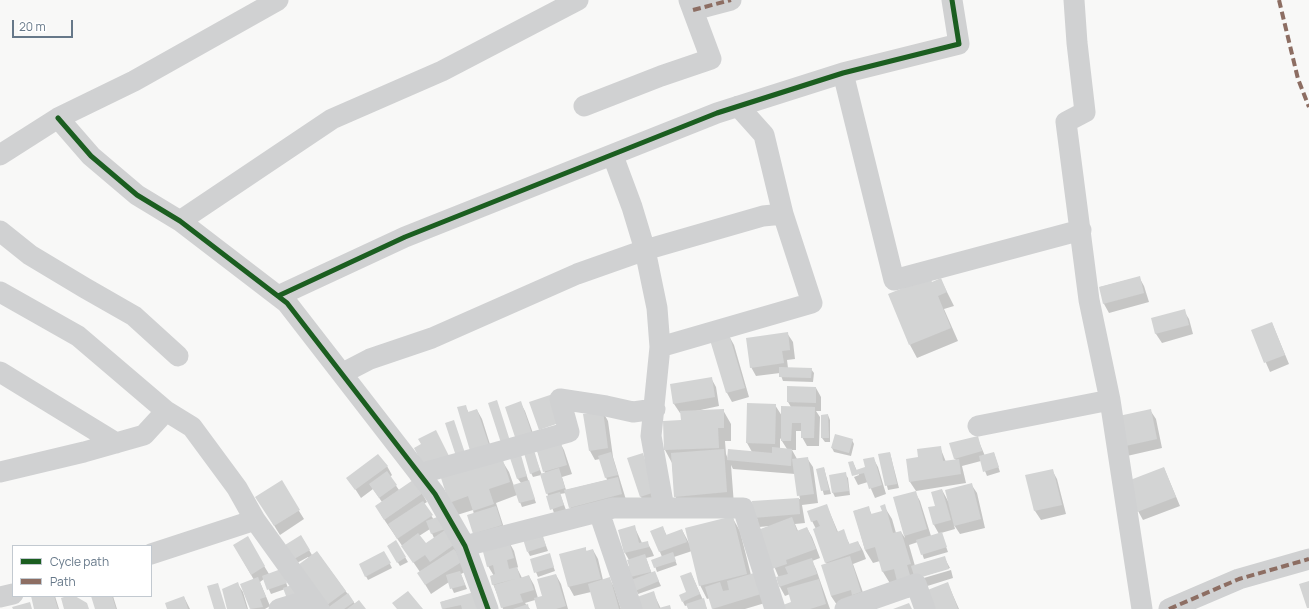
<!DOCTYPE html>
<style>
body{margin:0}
#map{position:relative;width:1309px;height:609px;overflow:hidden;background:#f8f8f7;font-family:Manrope,sans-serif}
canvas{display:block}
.legend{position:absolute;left:12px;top:545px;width:140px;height:52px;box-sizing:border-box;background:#fff;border:1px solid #c2c9d0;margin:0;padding:5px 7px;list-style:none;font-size:12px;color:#667889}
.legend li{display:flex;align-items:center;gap:8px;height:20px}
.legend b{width:20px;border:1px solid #c2c9d0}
.scale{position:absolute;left:12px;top:20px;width:61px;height:18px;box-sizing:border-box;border:2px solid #667889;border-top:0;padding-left:5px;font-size:12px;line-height:14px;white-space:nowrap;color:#667889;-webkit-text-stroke:3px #fff;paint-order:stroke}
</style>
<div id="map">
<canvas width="1309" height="609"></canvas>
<ul class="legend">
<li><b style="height:5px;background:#1b5e20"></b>Cycle path</li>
<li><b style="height:5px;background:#8d6e63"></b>Path</li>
</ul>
<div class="scale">20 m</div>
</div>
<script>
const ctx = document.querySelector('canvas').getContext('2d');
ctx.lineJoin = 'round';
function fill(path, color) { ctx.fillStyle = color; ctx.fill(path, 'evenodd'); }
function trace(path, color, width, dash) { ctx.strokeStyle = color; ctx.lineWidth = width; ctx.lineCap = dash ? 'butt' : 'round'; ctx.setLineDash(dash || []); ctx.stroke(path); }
fill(new Path2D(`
 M1139 277 1144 286 1149 302 1109 313 1104 304 1100 287Z
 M941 280 954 306 944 309 958 341 917 358 910 345 932 283Z
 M1184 311 1189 319 1193 334 1162 343 1156 334 1153 318Z
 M1272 323 1289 364 1270 372 1252 331Z
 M787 333 793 342 795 359 787 360 788 368 811 369 814 373 813 382 783 381 780 373 756 376 751 367Z
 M729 336 734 345 749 397 732 402 727 393 712 341Z
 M711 378 716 387 719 406 696 411 723 410 731 424V441H725L726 454 728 459 752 452 747 443 748 404 775 405 782 416 791 407 788 402 816 388 821 397V411H816L820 417 819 446H807L802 437V431H796V450H792L797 459 807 458 813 467 818 503 802 505 805 523 795 524 798 531 807 528 812 537 820 558 812 561 816 569 830 609H785L792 603 790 594 785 596 780 587 779 578 759 530 770 526 759 527 753 502 800 499 795 474 733 469 731 465 734 505 683 510 675 496 672 463 665 450 682 421 681 413H680L674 404 671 385ZM780 438 787 449H780Z
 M520 402 525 411 538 447 559 441 564 450 572 474 562 477 566 490 607 480 600 459 595 460 590 451 603 412 608 421 613 457 627 503 575 516 570 507 566 493 560 494 566 510 554 513 541 475 533 477 531 473 533 451 542 475 545 473Z
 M465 406 469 413 477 410 482 419 494 457 458 408Z
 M1150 410 1156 419 1162 448 1127 456 1122 447Z
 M828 415 830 420V442H825L822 438V416Z
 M977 437 985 456 994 453 1000 472 987 476 981 461 962 466 966 483 916 491 910 482 919 458 940 447 946 462 956 460 954 458Z
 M852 440 854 444 851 456 834 452 832 448Z
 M890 453 899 488 888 490 879 455Z
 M520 456 536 503 522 507 517 495 496 503 506 534 479 543 473 510 457 515 450 502 501 459 509 472 514 486 521 483 518 479Z
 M873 458 878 467 886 494 875 498 868 482 858 485 854 477 859 475V473L853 475V462L857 471 866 468Z
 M629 459 659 502 646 506 641 497Z
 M387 466 392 475 390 477 399 490 422 493 427 502 424 504 434 520 442 517 467 571 461 574 467 589 454 593 449 582 431 594 418 573 420 572 381 515 382 502 373 489 361 498 348 478ZM430 529 434 538 426 545 419 536Z
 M824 468 831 494 824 495 817 470Z
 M1164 468 1180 506 1143 520 1138 511Z
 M1052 470 1057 479 1066 514 1041 520 1035 511 1027 476Z
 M845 474 848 478 850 495 835 497 833 493 830 476Z
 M281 482 304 519 280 535 262 506Z
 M971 484 977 493 985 528 960 534 954 525 955 529 941 533 948 552 924 559 918 542 909 545 915 566 944 557 950 568 917 578 919 595 907 598 899 585H891L883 572 880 561 873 563 865 550 854 511 868 507 872 515 883 512 884 506 892 519 896 533 901 532 905 538 894 498 915 492 920 501 931 536 939 534 934 525 936 506 942 490 948 501Z
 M827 506 838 532 843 531 850 545 858 542 863 551 866 559 853 564 866 601 837 605 831 596 827 565 814 529H816L812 521Z
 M732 517 740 531 751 575 765 603 745 609H713L710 598 707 599 700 585 692 551 674 557 677 565 657 572 653 560 662 557 652 532 663 528 667 536 682 530 689 543Z
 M634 526 642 543 647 542 652 551 654 556 646 558 652 574 655 573 661 586 638 594 632 581 629 560 625 553Z
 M542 535 548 551 530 556 528 552Z
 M301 536 312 555 317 552 355 604 364 609H323L309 558 308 557 297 563 286 545Z
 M247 538 269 574H283L288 588 271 594 264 579 260 582 270 606 265 609H251L242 584 254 580 234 545Z
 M396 542 408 562 400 566 388 546Z
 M509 542 514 551 518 567 517 568 522 578 529 576 534 585 538 598 543 597 556 575 561 584 568 609H538L535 600 525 603 530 609H503L493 584 494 576 488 566Z
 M585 548 587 552 593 550 598 559 603 580 609 578 614 587 621 609H596L591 592 574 596 569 587 560 555Z
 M384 552 392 568 368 580 360 565Z
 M549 554 555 571 538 577 531 560Z
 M951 570 953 578 921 588 917 580Z
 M691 573 707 609H689L688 605 685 606 683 602 688 592Z
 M237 583 243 592 248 609H228Z
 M948 584 959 609H932Z
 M653 592 661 609H671H642Z
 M473 593 481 609H443L441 602Z
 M32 596H55L59 609H35Z
 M92 596H113L117 609H96Z
 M184 597 190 609H168Z`), '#0003');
fill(new Path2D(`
 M1140 276 1144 293 1103 304 1099 287Z
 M930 277 932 282 941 278 947 292 938 296 951 328 909 345 888 294Z
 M1185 309 1189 325 1155 334 1151 318Z
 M1272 322 1285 355 1264 363 1251 330Z
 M788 332 790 350 782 351 784 363 750 368 746 338Z
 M729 334 745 388 726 393 710 340Z
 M779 367 812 368 811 378 779 377Z
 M712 377 715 397 673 404 670 384Z
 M787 386 816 387V403L787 402Z
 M553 394 562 422 539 430 529 402Z
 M497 400 511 444 502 446 488 403Z
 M521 401 533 437 517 443 505 407Z
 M747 403 776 404 775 444 746 443Z
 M466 405 468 412 477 409 490 448 471 454 457 407Z
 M781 406 815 407 814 438H801V423H792L791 441H781Z
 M724 409V428H718L719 448 664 450 663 421 681 420 680 411Z
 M1151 409 1157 439 1121 447 1114 417Z
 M603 411 608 448 589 451 583 414Z
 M828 414 829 438H821V415Z
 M454 420 466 456 457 459 445 423Z
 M436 430 450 458 426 471 414 448 421 444 418 439Z
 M835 434 853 439 849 453 831 448Z
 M978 436 982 451 954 459 949 443Z
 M560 439 567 465 543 472 536 447Z
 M941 446 943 461 959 459 961 474 909 482 906 459 918 457 917 449Z
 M772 447 792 449 791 466 727 460 728 449 772 453Z
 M724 449 727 492 674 497 671 453Z
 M534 450 540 470 530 474 524 453Z
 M611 452 618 475 605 478 598 456Z
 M890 452 897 484 885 486 878 454Z
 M994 452 999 467 983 472 979 456Z
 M643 453 655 492 640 497 627 458Z
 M378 454 388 466 355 490 346 478Z
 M521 455 527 476 517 479 510 458Z
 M502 457 510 482 489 489 494 504 473 511 468 496 449 503 441 478Z
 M808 457 814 494 797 496 792 459Z
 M874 457 882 485 869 489 864 473 852 476 848 462 853 461 856 470 865 467 863 459Z
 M824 467 829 490 821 491 816 469Z
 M1164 467 1176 497 1137 512 1125 482Z
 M559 468 565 488 546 494 540 474Z
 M1053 469 1062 505 1034 511 1025 475Z
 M387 471 397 485 379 498 369 484Z
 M846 472 849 491 832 493 829 475Z
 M618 477 622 494 569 508 564 490Z
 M282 480 300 510 274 526 255 497Z
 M413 480 423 493 384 520 375 506Z
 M529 480 535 499 519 503 513 485Z
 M972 483 981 519 954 526 945 490Z
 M942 489 951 520 933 525 928 507 935 506 931 492Z
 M916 491 927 529 904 536 893 497Z
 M560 492 564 505 550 510 546 496Z
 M799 498 800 514 753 518 752 501Z
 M423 501 433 515 397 539 388 524Z
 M827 504 837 532 844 529 849 544 858 541 861 550 825 563 813 529 820 526 817 520 811 522 807 511Z
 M885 504 893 533 901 531 911 564 907 565 912 582 898 585 894 569 882 572 875 547 865 550 853 511 869 506 871 514 882 511 880 506Z
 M496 506 502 525 473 534 467 515Z
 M443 515 448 528 431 534 426 521Z
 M733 516 747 574 699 586 685 528Z
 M792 517 797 531 807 527 816 549 786 560 787 564 772 569 758 530Z
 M635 525 639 543 648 541 649 547 624 553 618 530Z
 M663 526 666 535 682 529 687 542 659 552 650 531Z
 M445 530 455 544 430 562 425 555 413 563 401 546 418 533 426 543Z
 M942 532 947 547 921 555 916 540Z
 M542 533 546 546 527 552 523 539Z
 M301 535 310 550 294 559 285 545Z
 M248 536 265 566 251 575 233 545Z
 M396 540 406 557 397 563 387 546Z
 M509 541 514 558 507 560 509 569 517 567 520 578 529 575 534 590 520 594 523 602 501 608 494 585 518 578 492 585 490 576 495 574 493 565 487 567 482 548Z
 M586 547V551L593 549 601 579 568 587 559 554Z
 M454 549 463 561 425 585 417 573Z
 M317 551 346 591 323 608 294 568Z
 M384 551 391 563 365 577 359 564Z
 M673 552 676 561 654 568 651 560Z
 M550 553 554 567 534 573 530 559Z
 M645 554 651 572 626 578 623 568 629 566 627 560Z
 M850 556 861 592 852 595 851 590 831 596 821 565Z
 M945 556 949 569 915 579 911 566Z
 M812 558 817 574 779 587 776 577 788 574 785 567Z
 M281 569 287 583 267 590 262 576Z
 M460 571 465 585 450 589 446 575Z
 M655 571 659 581 635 591 631 580Z
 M691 572 700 594 682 602 679 595 686 592 680 576Z
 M754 573 761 594 712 609 705 587 720 582 723 591 729 590 727 581Z
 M556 574 566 606 556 609H537L534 598 542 596 537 579Z
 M258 577 266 597 260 599 263 607 250 609 240 584Z
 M610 577 619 609H595L588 584Z
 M819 579 826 604 810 609H784L783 605 791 602 787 588Z
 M1309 581V608H1307L1299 584Z
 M238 582 247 609H227L222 589Z
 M948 582 958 609H931L925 591Z
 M218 583 226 609H214L207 586Z
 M298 583 303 599 289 604 283 588Z
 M408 591 423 609H397L392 603Z
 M654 591 659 608 670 605 671 609H641L637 597Z
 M474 592 479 609H462L461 605 442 609 440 602Z
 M348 593 354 602 344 609H326Z
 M31 596H54L58 609H34Z
 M67 596H75L87 603 89 609H64L61 598Z
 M91 596H112L116 609H95Z
 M184 596 188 609H167L165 603Z
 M704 598 707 609H688L686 604Z
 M359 600 366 609H347Z
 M30 602 32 609H13L12 607Z
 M909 603 912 609H893Z
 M528 604 529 609H513Z`), '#d3d4d4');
trace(new Path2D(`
 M693 10 731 0
 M843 73 894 280 1081 230
 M584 106 661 76 711 59 689 0
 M58 118 91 156 137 195 180 221 287 303 435 494 465 546 488 609
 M0 155 58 118 134 81 278 0
 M613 156 632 207 645 250 657 308 660 347 651 436 664 508
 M180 221 332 119 442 71 578 0
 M0 231 30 255 85 288 134 316 178 356
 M0 292 78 336 166 411 192 427 237 488 255 520 319 609
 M278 296 405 237 717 113 843 73 959 44 952 0
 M660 347 812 303 783 214 764 135 738 106
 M0 372 116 443
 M343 373 370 359 432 338 577 274 645 250 763 216 783 214
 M1110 400 1142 609
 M978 426 1110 400 1089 300 1066 122 1085 112 1077 43 1074 0
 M0 472 84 452 144 435 166 411
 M419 474 569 432 560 399 606 406 633 412 655 409
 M599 512 632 609
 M465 546 613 508H743L775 609
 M151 554 255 520
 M0 597 13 594
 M279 609 312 599
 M845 609 916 584 925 609
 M1169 609 1239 579 1309 559`), '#d0d1d2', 21);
trace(new Path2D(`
 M1279 0 1298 79 1309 107
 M693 10 731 0
 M1169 609 1239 579 1309 559`), '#8d6e63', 4, [8, 4]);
trace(new Path2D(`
 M58 118 91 156 137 195 180 221 287 303 435 494 465 546 488 609
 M278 296 405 237 717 113 843 73 959 44 952 0`), '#1b5e20', 5);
</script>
